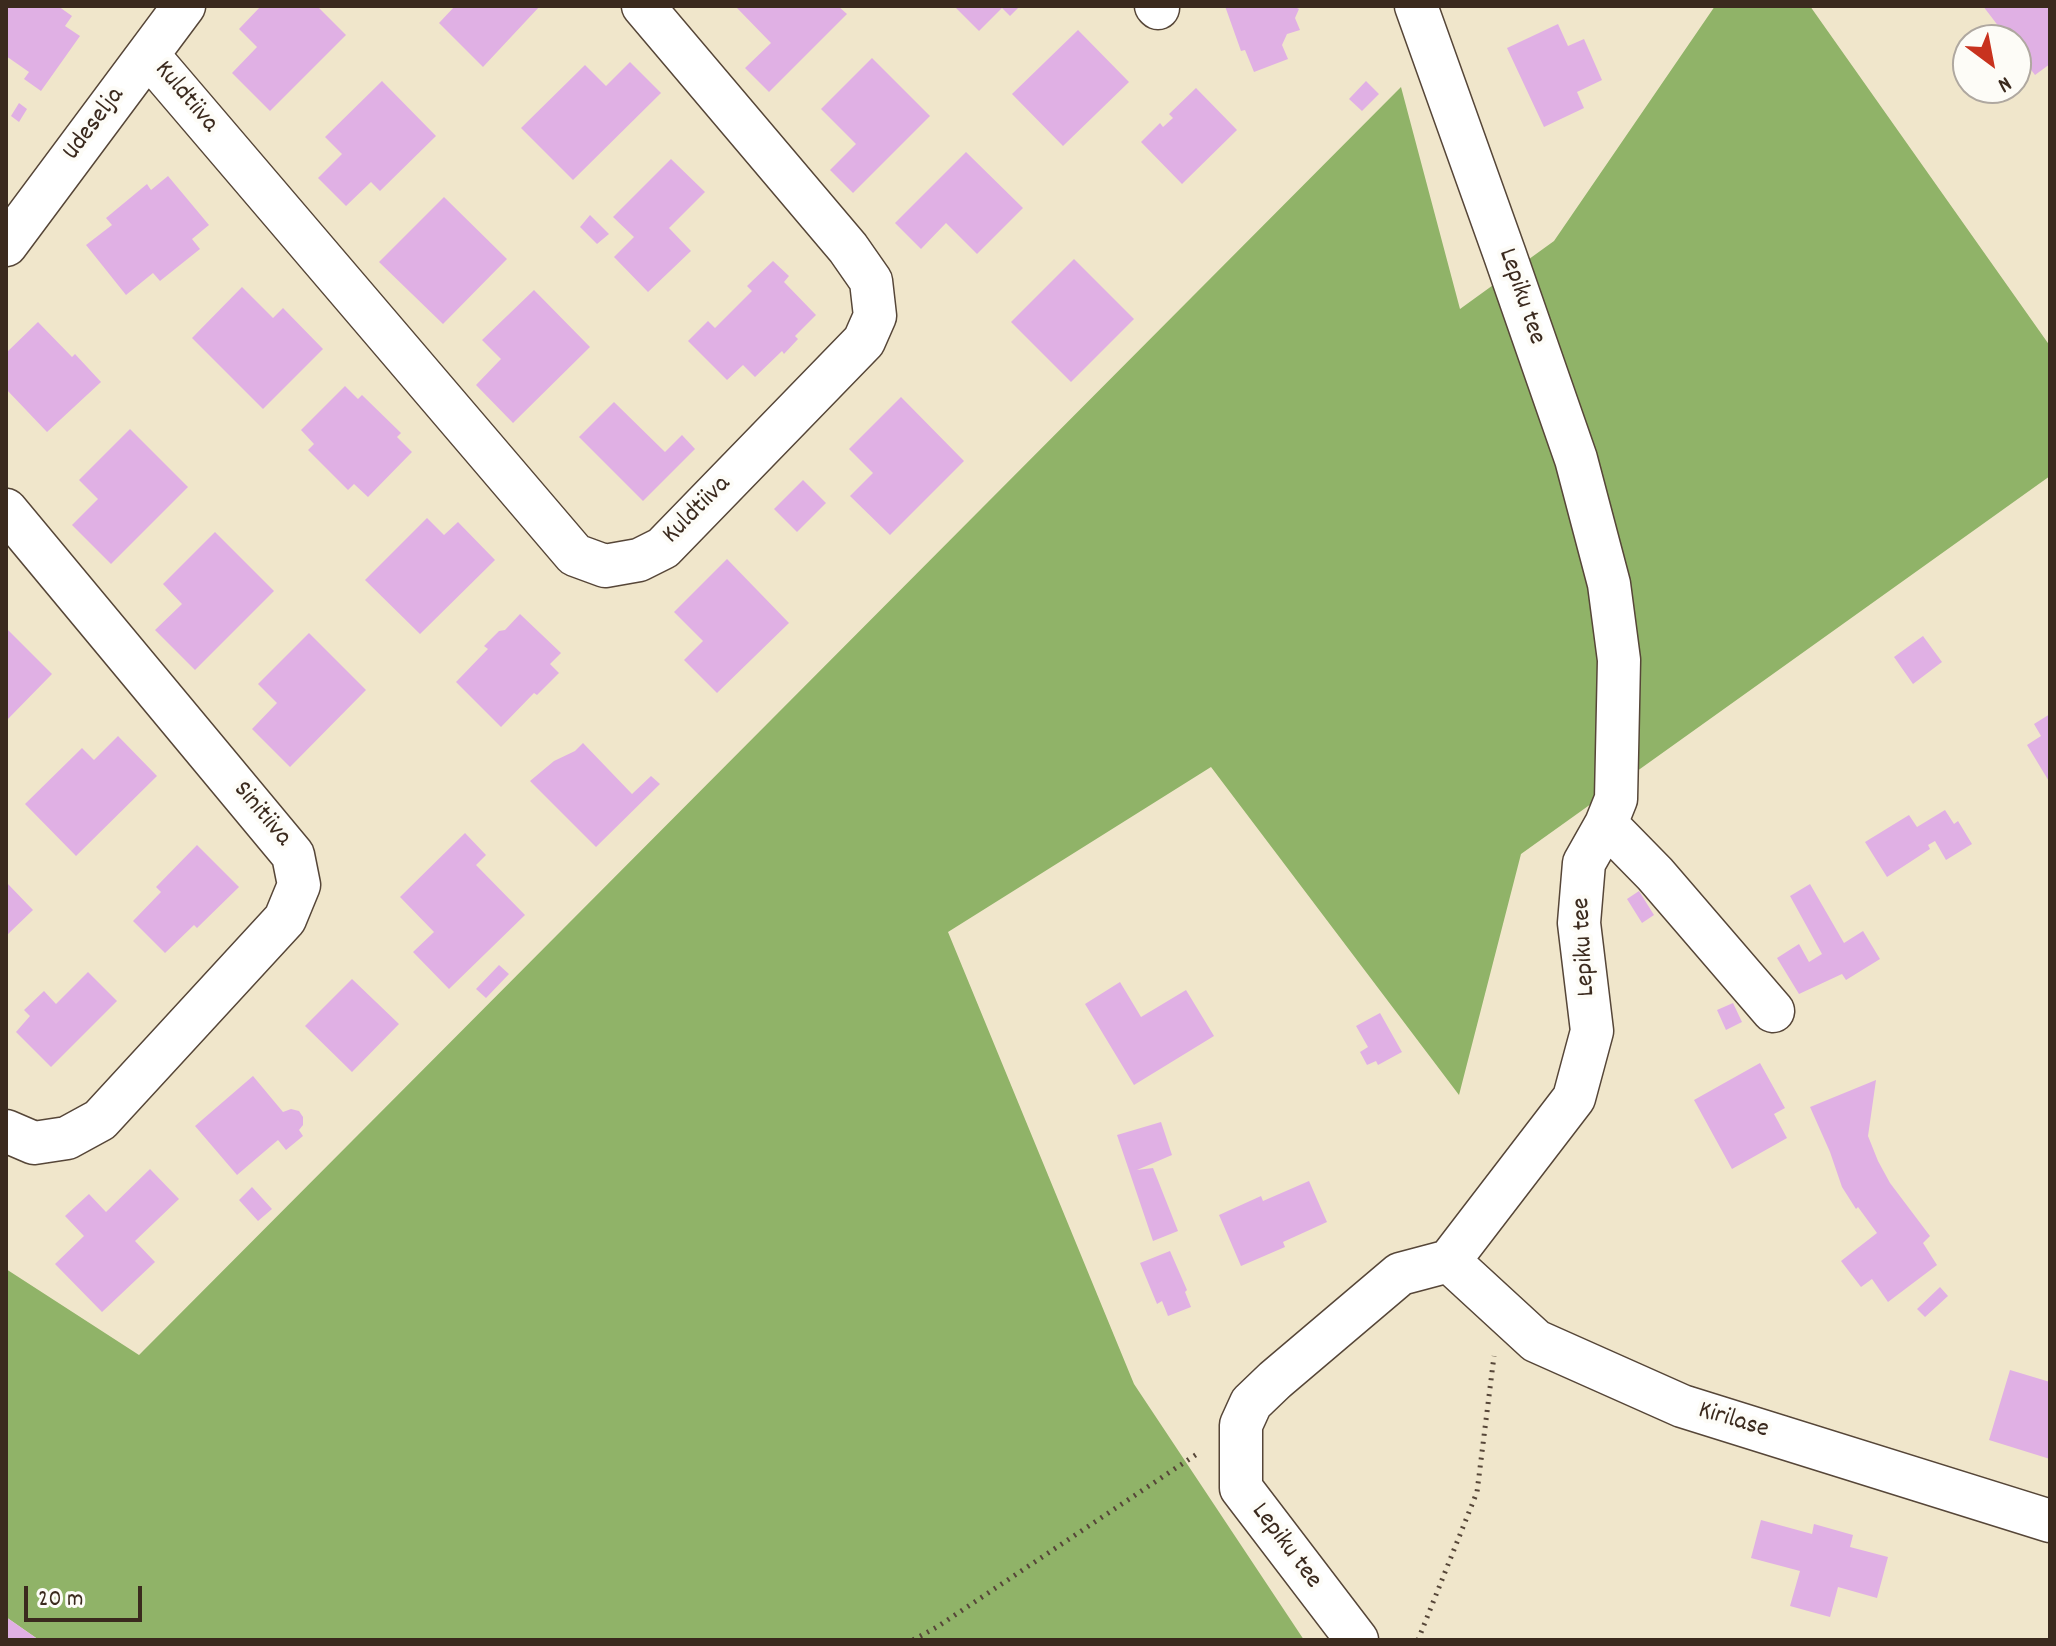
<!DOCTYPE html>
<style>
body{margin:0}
#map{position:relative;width:2056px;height:1646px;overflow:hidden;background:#f0e6cb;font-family:Dekko,sans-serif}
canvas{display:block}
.frame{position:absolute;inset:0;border:8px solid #3b2a1e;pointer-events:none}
.north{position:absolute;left:1952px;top:24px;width:80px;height:80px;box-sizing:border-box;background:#fdfcf7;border:2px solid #afa8a0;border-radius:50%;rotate:148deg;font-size:22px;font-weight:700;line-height:32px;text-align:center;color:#3b2a1e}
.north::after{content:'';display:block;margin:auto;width:28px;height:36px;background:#c8321e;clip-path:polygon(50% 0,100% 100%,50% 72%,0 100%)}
.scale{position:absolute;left:24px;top:1586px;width:118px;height:36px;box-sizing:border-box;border:4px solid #3b2a1e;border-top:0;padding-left:10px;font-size:24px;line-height:28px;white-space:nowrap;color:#3b2a1e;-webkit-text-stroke:6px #fdfcf7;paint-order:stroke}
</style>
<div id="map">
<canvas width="2056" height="1646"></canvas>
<div class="frame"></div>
<div class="north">N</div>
<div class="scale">20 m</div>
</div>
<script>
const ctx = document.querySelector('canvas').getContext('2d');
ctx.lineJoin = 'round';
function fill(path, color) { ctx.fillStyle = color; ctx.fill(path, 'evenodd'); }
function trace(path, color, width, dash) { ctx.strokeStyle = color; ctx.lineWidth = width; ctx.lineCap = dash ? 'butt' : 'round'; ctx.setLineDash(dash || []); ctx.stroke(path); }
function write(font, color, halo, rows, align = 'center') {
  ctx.font = font + ' Dekko,sans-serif'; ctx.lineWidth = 8; ctx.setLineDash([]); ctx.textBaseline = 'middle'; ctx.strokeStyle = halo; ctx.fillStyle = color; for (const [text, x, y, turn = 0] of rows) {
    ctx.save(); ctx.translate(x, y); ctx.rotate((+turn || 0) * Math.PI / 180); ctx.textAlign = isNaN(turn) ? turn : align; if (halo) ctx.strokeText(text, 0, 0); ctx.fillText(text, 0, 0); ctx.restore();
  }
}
fill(new Path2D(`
 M1715 6H1810L2050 346V476L1521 854 1459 1095 1211 767 948 932 1134 1384 1304 1640H39L6 1617V1269L139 1355 1401 87 1460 309 1554 241Z`), '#90b368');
fill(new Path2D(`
 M6 6H58L72 16 65 26 80 36 41 91 24 79 29 72 6 56Z
 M261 6H317L346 35 270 111 232 73 257 47 239 29Z
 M455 6H540L483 67 439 23Z
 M739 6H838L847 14 769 92 745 68 771 43 737 8Z
 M954 6H1020L1010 16 1002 8 979 31Z
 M1225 6H1292L1299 9 1295 18 1300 30 1287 34 1282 45 1288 59 1254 72 1245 50 1241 51Z
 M1983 6H2050V64L2035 75 2016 50V40H2009Z
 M1558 24 1568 46 1584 39 1602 80 1577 92 1584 108 1544 127 1507 48Z
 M1078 30 1129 82 1063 146 1012 94Z
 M872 58 930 116 853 193 830 170 856 144 821 109Z
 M630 62 661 93 573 180 521 128 585 65 606 86Z
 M382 81 436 136 380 191 371 182 346 206 318 178 342 154 325 137Z
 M1366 81 1379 94 1362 111 1349 99Z
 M1196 88 1237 130 1182 184 1141 142 1160 123 1163 127 1173 118 1169 114Z
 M19 103 27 109 19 122 11 116Z
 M966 152 1023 208 977 254 946 223 921 249 895 223Z
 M671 159 705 192 669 228 691 251 648 292 614 257 634 237 613 217Z
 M168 176 209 225 192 239 200 249 160 281 153 273 126 295 86 245 112 225 106 218 147 184 151 190Z
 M444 197 507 259 443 324 379 262Z
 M590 215 609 234 597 244 580 227Z
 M1074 259 1134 319 1071 382 1011 322Z
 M773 261 789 276 784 282 816 315 795 336 798 339 784 354 782 351 755 377 743 365 727 380 688 341 708 321 715 328 752 291 747 286Z
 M242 287 273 318 283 308 323 349 263 409 192 338Z
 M534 290 590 347 513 423 476 385 501 359 482 340Z
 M38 322 72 357 75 354 101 382 47 432 6 389V353Z
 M345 386 358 399 362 395 401 433 397 437 412 452 368 497 354 484 348 490 308 450 314 444 301 430Z
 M901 397 964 461 890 535 850 496 873 473 849 449Z
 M614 402 665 452 682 435 695 449 643 501 579 437Z
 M130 429 188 487 111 564 72 525 98 499 79 480Z
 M803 480 826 503 797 532 774 509Z
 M427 518 444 535 458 522 495 560 420 634 365 580Z
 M215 532 274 591 195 670 155 630 182 604 163 584Z
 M727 559 789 623 717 693 684 660 703 641 674 612Z
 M520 614 561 653 550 664 559 673 537 695 534 693 501 727 456 682 488 649 484 646 499 631 505 630Z
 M6 628 52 674 6 721Z
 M309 633 366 690 290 767 252 729 277 703 258 684Z
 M1923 636 1942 662 1913 684 1894 657Z
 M2050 714V783L2027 745 2041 736 2034 724Z
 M118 736 157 776 76 856 25 804 82 748 94 760Z
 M583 743 632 794 651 776 660 784 596 847 530 781 554 761 575 751Z
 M1945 810 1954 824 1958 821 1972 844 1946 860 1935 841 1928 845 1930 849 1887 877 1865 842 1909 815 1917 827Z
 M465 833 486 855 476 865 525 915 449 989 413 952 434 932 400 897Z
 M197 845 239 887 197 928 194 925 165 953 133 921 161 892 156 887Z
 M6 882 33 910 6 936Z
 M1810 884 1844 943 1863 931 1880 959 1846 980 1842 974 1799 994 1777 958 1799 944 1809 962 1822 954 1790 896Z
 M1639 891 1654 915 1642 923 1627 899Z
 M499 965 509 974 486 998 476 989Z
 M88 972 117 1001 51 1067 16 1032 30 1016 24 1010 44 991 56 1004Z
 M352 979 399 1024 352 1072 305 1026Z
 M1120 982 1141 1017 1186 990 1214 1036 1134 1085 1085 1004Z
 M1733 1003 1742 1022 1726 1030 1717 1010Z
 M1380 1013 1402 1052 1378 1065 1376 1061 1367 1065 1360 1052 1368 1047 1356 1026Z
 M1760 1063 1785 1108 1774 1114 1787 1138 1732 1169 1694 1100Z
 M253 1076 283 1112 291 1109 299 1111 303 1117V1125L299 1130 303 1136 286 1150 278 1140 237 1175 195 1126Z
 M1876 1080 1868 1136 1878 1161 1890 1183 1930 1236 1923 1243 1937 1265 1888 1302 1872 1279 1861 1287 1841 1261 1877 1233 1858 1207 1856 1209 1842 1187 1830 1152 1810 1107Z
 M1161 1122 1172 1155 1137 1170 1153 1168 1178 1231 1153 1241 1117 1135Z
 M150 1169 179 1199 135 1241 155 1262 102 1312 55 1264 84 1236 65 1216 89 1194 106 1212Z
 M1309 1181 1327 1222 1283 1242 1285 1247 1241 1266 1219 1215 1261 1196 1263 1201Z
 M252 1187 272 1209 258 1221 239 1200Z
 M1170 1251 1187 1290 1185 1292 1191 1307 1168 1316 1162 1301 1157 1304 1140 1263Z
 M1940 1287 1948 1296 1925 1317 1917 1309Z
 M2010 1370 2050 1382V1459L1989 1440Z
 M1761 1520 1812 1534 1814 1524 1853 1535 1850 1547 1888 1557 1877 1598 1838 1587 1830 1617 1790 1606 1800 1571 1751 1558Z
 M6 1617 39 1640H6Z`), '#e0b0e4');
const minor = new Path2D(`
 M1156 6 1158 8
 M148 55 575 555 605 566 639 560 663 548 864 341 875 316 871 281 848 248 643 6
 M6 245 184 6
 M6 510 293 855 299 885 285 919 100 1120 67 1138 34 1143 6 1131
 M1606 824 1655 874 1773 1011
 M1449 1261 1536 1341 1682 1406 2050 1521
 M1357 1640 1241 1488V1425L1251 1403 1275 1380 1400 1274 1449 1261 1574 1098 1592 1031 1579 923 1584 863 1606 824 1616 799 1619 660 1609 584 1576 459 1505 255 1416 6`);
trace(minor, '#564638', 45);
trace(new Path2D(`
 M913 1640 937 1627 1200 1452
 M1418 1640 1477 1492 1494 1356`), '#564638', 5, [2, 6]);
trace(minor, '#fff', 42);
write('26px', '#3b2a1e', '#fdfcf7', [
 ["Kuldtiiva",185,98,50],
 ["Udeselja",95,125,-53],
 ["Lepiku tee",1520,297,71],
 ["Kuldtiiva",698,511,-45],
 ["Sinitiiva",261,815,50],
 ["Lepiku tee",1586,947,-93],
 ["Kirilase",1733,1422,17],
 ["Lepiku tee",1285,1547,53]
]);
</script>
